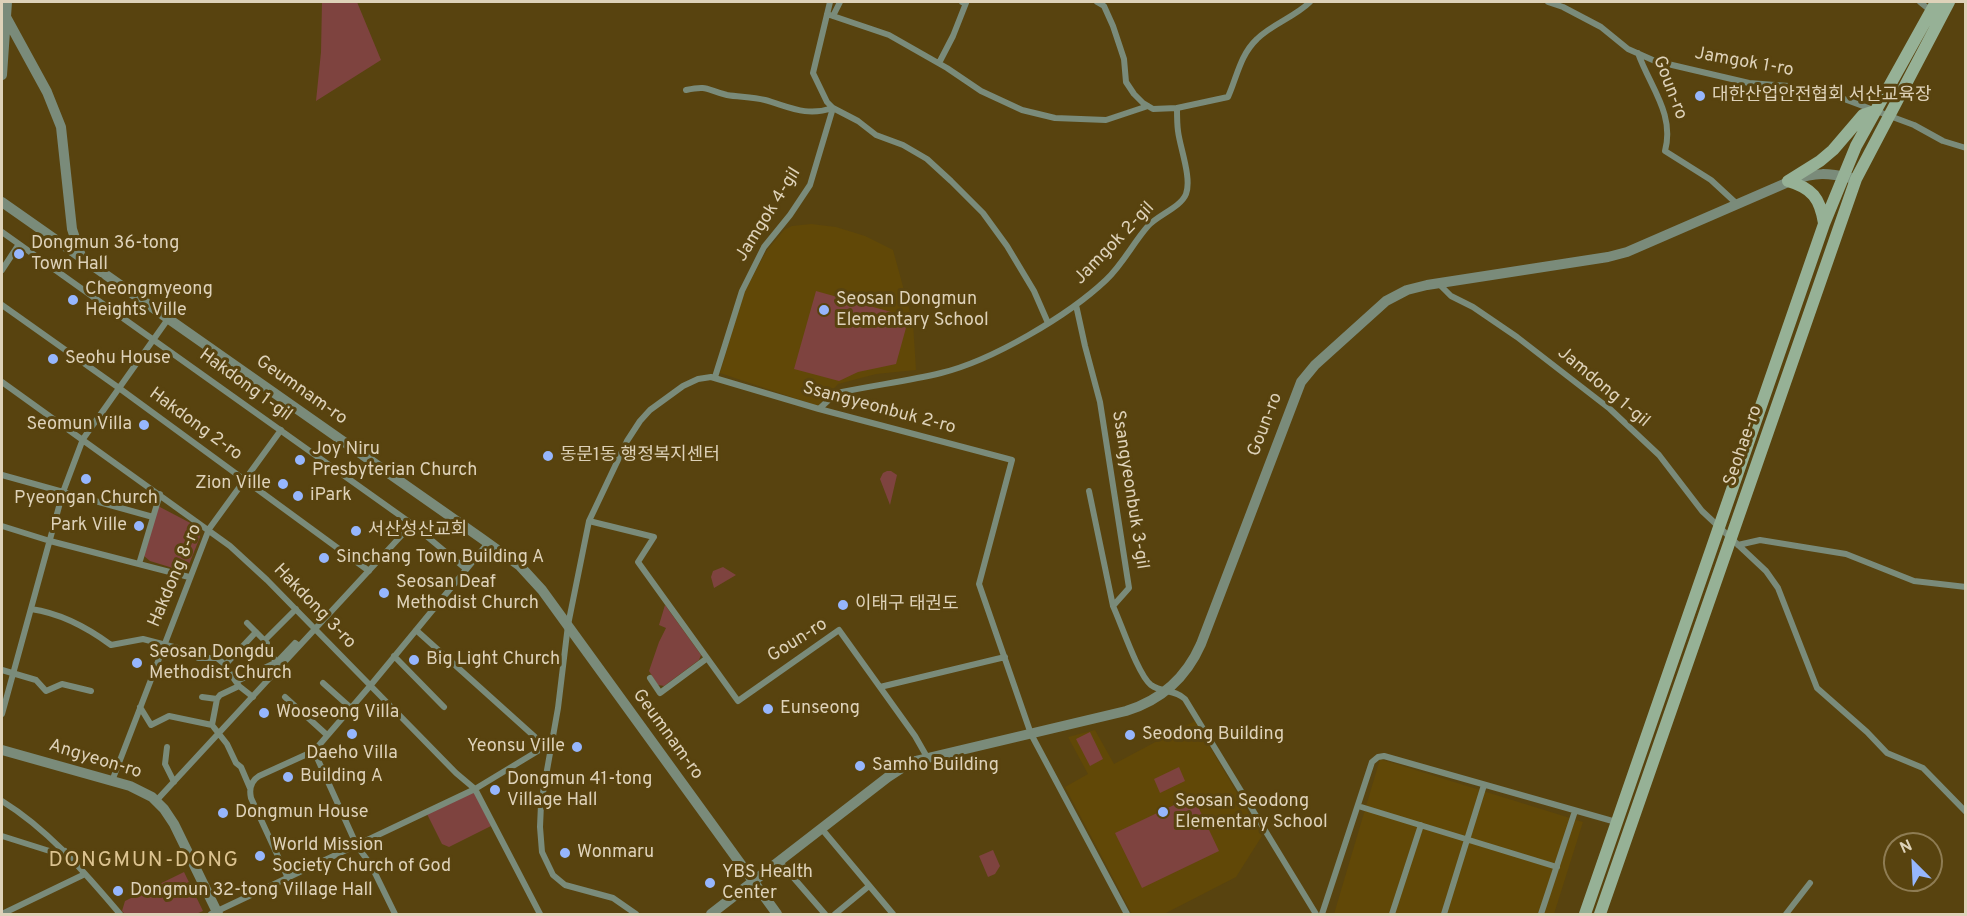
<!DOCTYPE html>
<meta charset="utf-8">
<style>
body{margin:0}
#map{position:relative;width:1967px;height:916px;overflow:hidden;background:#58430f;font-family:Overpass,sans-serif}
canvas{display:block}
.frame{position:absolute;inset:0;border:3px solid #ded2b9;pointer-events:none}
.north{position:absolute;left:1883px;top:832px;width:60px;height:60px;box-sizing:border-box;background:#58430f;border:2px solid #8e7c53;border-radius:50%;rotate:336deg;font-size:16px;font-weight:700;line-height:24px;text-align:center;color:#ded2b9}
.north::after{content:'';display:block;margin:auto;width:21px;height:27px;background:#96b6fd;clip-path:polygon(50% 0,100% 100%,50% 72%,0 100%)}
</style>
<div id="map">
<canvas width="1967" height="916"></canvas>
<div class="frame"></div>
<div class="north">N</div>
</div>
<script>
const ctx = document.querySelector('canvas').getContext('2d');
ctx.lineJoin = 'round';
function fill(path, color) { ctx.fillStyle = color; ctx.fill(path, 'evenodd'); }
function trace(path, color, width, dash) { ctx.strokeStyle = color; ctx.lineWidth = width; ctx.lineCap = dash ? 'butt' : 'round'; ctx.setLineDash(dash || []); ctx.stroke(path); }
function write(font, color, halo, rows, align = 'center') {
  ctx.font = font + ' Overpass,"Noto Sans KR",sans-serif'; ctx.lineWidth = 6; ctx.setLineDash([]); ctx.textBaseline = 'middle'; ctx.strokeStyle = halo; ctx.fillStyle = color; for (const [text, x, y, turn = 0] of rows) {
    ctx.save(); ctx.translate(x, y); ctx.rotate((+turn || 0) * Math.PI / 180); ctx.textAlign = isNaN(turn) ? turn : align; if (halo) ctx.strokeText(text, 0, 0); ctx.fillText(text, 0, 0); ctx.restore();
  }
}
fill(new Path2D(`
 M811 224 836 227 865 236 893 250 913 323 916 370 876 374 838 384 818 406 720 373 743 294 767 250 784 230 792 226Z
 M1195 721 1262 836 1236 877 1164 914H1132L1065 787 1088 774 1068 737 1095 730 1114 764Z
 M1380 759 1583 822 1554 914H1334Z`), '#614807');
fill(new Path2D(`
 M322 2H357L381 60 316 101 321 52Z
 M816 291 909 317 896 364 858 372 839 381 794 369Z
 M887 471H891L897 475 890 505 880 479 883 473Z
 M158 506 198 527 200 537 186 572 150 561 144 556Z
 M723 567 736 575 714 588 711 577 713 571Z
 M665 605 701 655 699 660 664 686 658 685 649 671 659 642 666 628 659 625Z
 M1090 732 1103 759 1090 766 1076 739Z
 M1179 767 1185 781 1160 793 1154 779Z
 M474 791 491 826 449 847 442 844 427 814Z
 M1193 796 1219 851 1142 888 1115 833Z
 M993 850 1000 866 995 874 988 877 979 856Z
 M184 872 203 911 196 914H125L122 911 125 901Z`), '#7e433f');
trace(new Path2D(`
 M830 2 813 73 827 102 833 108 858 121 876 135 903 145 927 159 951 181 983 213 1007 246 1034 291 1048 323
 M1097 2 1104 6 1113 26 1124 59 1126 82 1134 94 1143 103 1153 109 1177 108
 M1548 2 1563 7 1601 27 1628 49 1655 61 1749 83 1789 86 1828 93 1914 125 1943 141 1966 148
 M1920 2 1931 11
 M827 14 889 35 947 68 981 91 1022 110 1055 118 1106 120 1148 106
 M833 16 840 2
 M1638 53C1650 87 1675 114 1665 151L1711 180 1737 204
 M939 63 953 36 966 3 962 2
 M686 90C709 85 706 90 727 95 739 97 752 97 765 100 790 107 806 117 833 108
 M2 232 412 524 466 569
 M2 270 19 244
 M1438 283 1451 296 1473 307 1517 337 1610 409 1659 455 1702 511 1766 571 1778 588 1817 688 1867 732 1887 753 1923 768 1966 812
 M2 305 119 388 369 571
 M1076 305 1085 346 1100 402 1129 588 1113 606C1121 623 1138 675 1151 685 1162 693 1175 689 1185 699L1316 914
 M715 377 742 291 764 247 790 215 810 185 833 108
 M2 382 230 546 267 580 456 773 475 789 540 914
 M819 409 832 397 842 392C875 385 908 381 941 373 991 361 1068 316 1106 280 1123 264 1133 243 1148 226 1158 215 1181 207 1186 194 1192 178 1180 148 1178 131 1177 124 1177 116 1177 108L1228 97C1237 77 1240 55 1257 39 1272 24 1295 17 1310 2
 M2 475 153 517
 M1089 491 1113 606
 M589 521 654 537 638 562 738 701 839 630 915 736 927 757
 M2 526 50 541 189 577
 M1738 545 1760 540 1846 554 1914 581 1966 587
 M139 564 160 494
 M31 609C59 613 88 628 111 645L143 639 189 651 198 658H217L223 663 239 686 253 697
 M247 623 267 643 264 648 279 664
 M416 630 545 746
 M264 641 296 609
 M394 656 444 707
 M225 665 256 632
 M2 670 36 680 46 691 62 684 91 691
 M650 678 660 693 706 659
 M237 681 277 662 295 643 299 646
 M323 683 351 708
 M880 687 1005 657
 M202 697 217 699 220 695 239 686
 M285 697 327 735
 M217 699 212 725 227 744 236 763 241 767 250 788
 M140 707 151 725 169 716 212 725
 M2 714 63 492 83 439 168 319
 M167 747 165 764 174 782
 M314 751 357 846 371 865 395 914
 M112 781 209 529 281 430
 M2 801C49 830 84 872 120 914
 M156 801 412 524
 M1358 806 1557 867
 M821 828 893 914
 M2 836 59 854 65 851
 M779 861 825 914
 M288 878 251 798C249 789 251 781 259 776L314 751 370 686 488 543
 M2 914 85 874
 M211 914 475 789 551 743
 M636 914 613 898 565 885 553 875 542 852 540 827 541 804 558 708 568 625 589 521 627 441 640 421 650 410 683 386 698 379 711 377 819 409 1012 460 979 584 1031 734 1127 914
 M835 914 869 886
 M1322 914 1372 762 1378 757 1384 756 1616 822
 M1392 914 1421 825
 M1444 914 1484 785
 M1541 914 1575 811
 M1786 914 1810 883`), '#7a8b7a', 6);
trace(new Path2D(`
 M6 17 47 92 61 127 72 229 82 259
 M2 75 7 2
 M2 202 481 538 520 566 542 590 777 914
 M2 750 130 786 152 797 164 809 174 824 218 914
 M711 914 888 777 911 762 1126 711C1162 700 1186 678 1201 644L1301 382 1315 365 1386 301 1407 290 1427 285 1608 257 1627 252 1793 180C1816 172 1828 173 1851 178`), '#7a8b7a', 10);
trace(new Path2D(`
 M1788 181 1820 161 1833 150 1863 115 1875 111
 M1788 181C1812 188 1820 198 1824 223
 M1585 914 1824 224 1856 146 1936 2
 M1600 914 1856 179 1949 2`), '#96b196', 12);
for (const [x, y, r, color] of [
 [1700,96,6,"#96b6fd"],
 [19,254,6,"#96b6fd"],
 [73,300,6,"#96b6fd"],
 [824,310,6,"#96b6fd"],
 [53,359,6,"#96b6fd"],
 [144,425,6,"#96b6fd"],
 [548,456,6,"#96b6fd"],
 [300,460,6,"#96b6fd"],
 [86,479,6,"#96b6fd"],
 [283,484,6,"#96b6fd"],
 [298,496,6,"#96b6fd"],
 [139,526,6,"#96b6fd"],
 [356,531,6,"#96b6fd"],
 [324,558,6,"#96b6fd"],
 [384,593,6,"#96b6fd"],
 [843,605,6,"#96b6fd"],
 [414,660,6,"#96b6fd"],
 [137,663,6,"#96b6fd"],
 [768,709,6,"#96b6fd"],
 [264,713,6,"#96b6fd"],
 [352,734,6,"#96b6fd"],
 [1130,735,6,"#96b6fd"],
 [577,747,6,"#96b6fd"],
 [860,766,6,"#96b6fd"],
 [288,777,6,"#96b6fd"],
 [495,790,6,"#96b6fd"],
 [1163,812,6,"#96b6fd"],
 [223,813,6,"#96b6fd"],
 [565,853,6,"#96b6fd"],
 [260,856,6,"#96b6fd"],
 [710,883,6,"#96b6fd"],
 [118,891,6,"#96b6fd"]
]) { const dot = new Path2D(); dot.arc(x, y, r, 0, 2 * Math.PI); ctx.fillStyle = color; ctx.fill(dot); trace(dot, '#58430f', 2); }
write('18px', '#ded2b9', '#58430f', [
 ["Jamgok 1-ro",1744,63,10],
 ["Goun-ro",1669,88,69],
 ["Jamgok 4-gil",769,215,-58],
 ["Jamgok 2-gil",1115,244,-46],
 ["Hakdong 1-gil",245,386,36],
 ["Jamdong 1-gil",1603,388,40],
 ["Geumnam-ro",301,391,35],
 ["Ssangyeonbuk 2-ro",879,409,15],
 ["Hakdong 2-ro",195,425,36],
 ["Goun-ro",1266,425,-69],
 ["Seohae-ro",1744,446,-71],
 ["Ssangyeonbuk 3-gil",1129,490,81],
 ["Hakdong 8-ro",176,576,-67],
 ["Hakdong 3-ro",314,607,46],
 ["Goun-ro",798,641,-32],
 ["Geumnam-ro",667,735,54],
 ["Angyeon-ro",95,760,17]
]);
write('18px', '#ded2b9', '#58430f', [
 ["대한산업안전협회 서산교육장",1712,96],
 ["Dongmun 36-tong",31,244],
 ["Town Hall",31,265],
 ["Cheongmyeong",85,290],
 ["Heights Ville",85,311],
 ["Seosan Dongmun",836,300],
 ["Elementary School",836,321],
 ["Seohu House",65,359],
 ["Seomun Villa",132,425,"right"],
 ["Joy Niru",312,450],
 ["Presbyterian Church",312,471],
 ["동문1동 행정복지센터",560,456],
 ["Zion Ville",271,484,"right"],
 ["iPark",310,496],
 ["Pyeongan Church",86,499,"center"],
 ["Park Ville",127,526,"right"],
 ["서산성산교회",368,531],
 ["Sinchang Town Building A",336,558],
 ["Seosan Deaf",396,583],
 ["Methodist Church",396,604],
 ["이태구 태권도",855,605],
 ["Seosan Dongdu",149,653],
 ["Methodist Church",149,674],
 ["Big Light Church",426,660],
 ["Eunseong",780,709],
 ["Wooseong Villa",276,713],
 ["Seodong Building",1142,735],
 ["Yeonsu Ville",565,747,"right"],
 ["Daeho Villa",352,754,"center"],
 ["Samho Building",872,766],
 ["Building A",300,777],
 ["Dongmun 41-tong",507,780],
 ["Village Hall",507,801],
 ["Seosan Seodong",1175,802],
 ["Elementary School",1175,823],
 ["Dongmun House",235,813],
 ["World Mission",272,846],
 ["Society Church of God",272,867],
 ["Wonmaru",577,853],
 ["YBS Health",722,873],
 ["Center",722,894],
 ["Dongmun 32-tong Village Hall",130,891]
], 'left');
ctx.letterSpacing = '1.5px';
write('21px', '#dcc390', '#58430f', [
 ["DONGMUN-DONG",144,862]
]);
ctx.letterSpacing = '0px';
</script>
